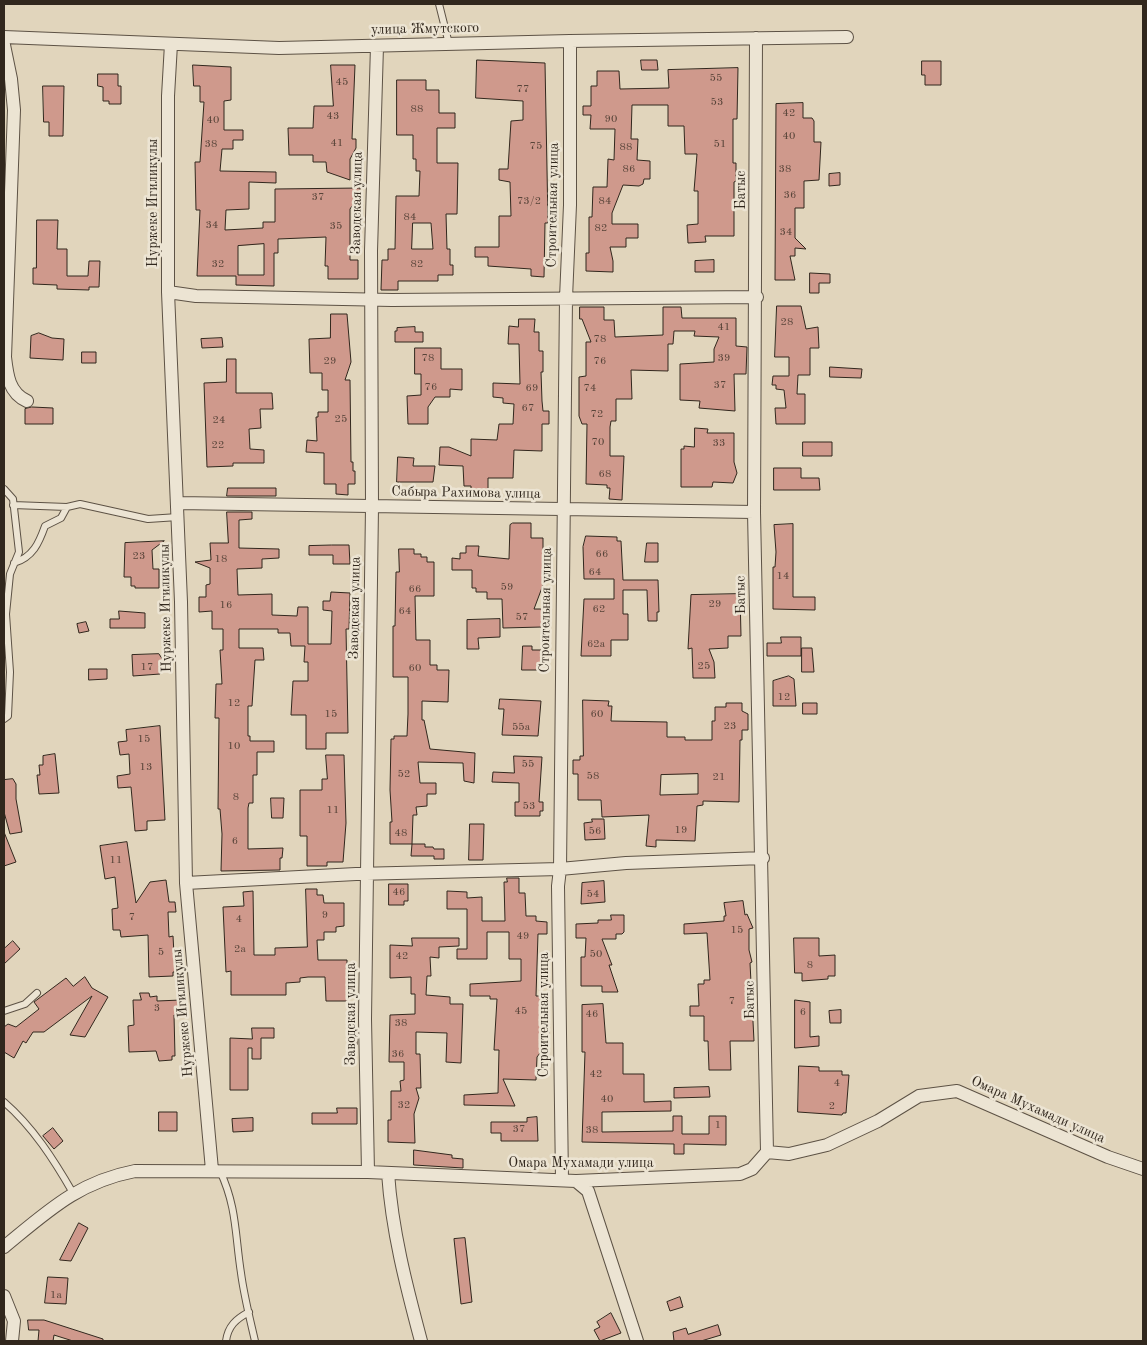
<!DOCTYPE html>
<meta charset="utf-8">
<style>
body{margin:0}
#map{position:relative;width:1147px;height:1345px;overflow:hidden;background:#e1d5bc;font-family:"Old Standard TT",serif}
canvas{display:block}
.frame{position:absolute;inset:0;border:5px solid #31271d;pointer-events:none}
</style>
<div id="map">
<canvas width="1147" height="1345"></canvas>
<div class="frame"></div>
</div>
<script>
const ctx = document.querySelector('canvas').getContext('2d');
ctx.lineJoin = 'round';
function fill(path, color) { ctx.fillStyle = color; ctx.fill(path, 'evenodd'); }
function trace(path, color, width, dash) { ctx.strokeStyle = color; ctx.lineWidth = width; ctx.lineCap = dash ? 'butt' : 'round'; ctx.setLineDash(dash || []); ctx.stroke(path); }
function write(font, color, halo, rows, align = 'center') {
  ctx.font = font + ' "Old Standard TT",serif'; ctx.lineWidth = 5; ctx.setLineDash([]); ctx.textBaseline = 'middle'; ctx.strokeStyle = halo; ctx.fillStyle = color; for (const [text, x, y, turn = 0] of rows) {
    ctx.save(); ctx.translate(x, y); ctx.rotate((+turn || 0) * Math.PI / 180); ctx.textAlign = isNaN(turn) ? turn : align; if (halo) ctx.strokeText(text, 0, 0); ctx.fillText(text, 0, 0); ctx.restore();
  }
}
const building = new Path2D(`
 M477 60 545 63 548 223H545L544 277 531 276V269L488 266V257H475V247H499V216H511L510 182 499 180V169H508L511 121 523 120V101L476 98Z
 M641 60H657L658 70H642Z
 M922 61H941V85H925V75H922Z
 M193 65 231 67V100L224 101V130H243V140H233V149H222L220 171 276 172V183L249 182V209L226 210 225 230 263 228V222H275V189L360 188 361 206H352L350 209V260H358V279H328V266H325L326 237 278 239V253H274V286L236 285V276H197L200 210H196L195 162H200L204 102H200V86H194ZM264 244V275H238V246Z
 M331 65H355L352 139H356V148L350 159V180L327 172 326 162H313V155H289L288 128H313L314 106H333Z
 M738 68 737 119H733V163H736V181L734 182V236H705L706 242 688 243 687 225 698 224V191H694L697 154H685L684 126H668V105H632L631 139H638L637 160 650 161V179H644L643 184 639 186 623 185 612 213V224H638V238H626V247H610L613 261V272L586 271V253H589V217H592L593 187H607L608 159 614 160 615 129H590L591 115H583V106H591V86H597V71H619L620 89 669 88 668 70Z
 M98 74H118V86H121V104H109V101H103V87L98 86Z
 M397 80H426V90H439V113H455V128H437V163H458L457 214H446L447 249H450V265H453V275H438V281H398V290H381L382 260H388V249H395L396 196H419L420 171H416V159H413V135H397ZM413 223H431L433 249H412Z
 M43 86H64L63 136H49V122H44Z
 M803 103V118H812L814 121V142H821L819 180 804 181V208H795V238L806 249 795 248V256H790L795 280H775L776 104Z
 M840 173V185L829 186V174Z
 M37 220H58L57 249H67V276H88L89 261H100L99 287H89V290L57 289V285L33 284V268H36Z
 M714 260V272H695V261Z
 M810 273 830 274V283H819V293H810Z
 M777 306H801L806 329 818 327 819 348H810V375H798L797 394H805V424H776L775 408H786L784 390 776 389V385H772L773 376H789V357H775Z
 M580 307H604V320H614L615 337 663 335V307H681L682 318H736V346L747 347 746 374H734L735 411 699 408 700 401 680 400V364L714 362V349L719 337 694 336 695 331H674L673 344H668V371L631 370 632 399H616V421H611L610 427V456H624L622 500 609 499 610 488H607V485L586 484 587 424H582L579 416V377L586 376V342H591L582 319H580Z
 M331 314H347L351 362 345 380H350L351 462H353V471H355V484H348V495L336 494V484H324V453L306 452 307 440 317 441 316 417H318V412H328V390H322V373H310L309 339 330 338Z
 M519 319H535L534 332H539V351H543V372H541L542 401 543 411H549V424H542V451L514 450 513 478H488V493H471V486H464L463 466 439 465 440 447H449L471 456V439L497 440 499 424H513L514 404 503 403V398L493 397V383L520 384 519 344H508L509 326 518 327Z
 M415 327V332H423V342H395V331H397V328Z
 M39 333 52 338 64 339 63 360 30 358 31 336Z
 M222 338 223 347 202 348 201 339Z
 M415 348H441V369H462V390L450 389V397H435L428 407V424H408L407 396 421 395V374H415Z
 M82 352H96V363H82Z
 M227 359H236V393H272L273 409H260L261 428 249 429 250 449 264 450V463H233V466L207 467 204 383 226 382Z
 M830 367 862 369 861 378 830 377Z
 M32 407 53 408V424H25V409Z
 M695 428 708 429 707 433H734V462L737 473 733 483 713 482 712 487H681V449H684V446L694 447Z
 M803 442H832V456H803Z
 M398 457 414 458 413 466H435L433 482H397Z
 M774 468H801V478H819L820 490H774Z
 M228 488H276V496H227Z
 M227 512H252V519L239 520V548L279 549V558L262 559V568L237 569 238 595 272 594V615L297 616 298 607H308V644H331L332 611 323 610V601H330L331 592 350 593 349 629H346L348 733H326V749H306V715H291L293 681H308V662H304L305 646H291L290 633H278V629H239V648H263L264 660H255L252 706H248V736H250V741H274V752H257V775H253V803H249L248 808V849L283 848 282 858H280V870L221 871 222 834 220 809H218L219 718H215L216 684H222L220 650H223V629H212V611L199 612V597H206V585L210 584V568L195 562 211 560 210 543H228Z
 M513 523H531V538H543V585L534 609H542V627L503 628 502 599H487V592H476V588H472V570H452V558L460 559V553H466V546H479L478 556 509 559 510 525Z
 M793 524V597H815V610L773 609V567H775L776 552 774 525Z
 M586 536 617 537V541H621L623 580H658L659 612H657V621H648L647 590H623V614H628V640H611V656H581L584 599H614V579H584L583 547Z
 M164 541 152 550 153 569H159V588H135V586H131V577H124L125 543Z
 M647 543H658V562H645Z
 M332 545H349L350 564H333V555H309V546Z
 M399 549H414V554H421V557H427V562H434V596H415L416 640H430V665H437V670H449L448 702 422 701V720H424L430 749 475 753 474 783 464 781 463 763 418 762 420 783H436V794H427V806L416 807 417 815H413L412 844H425V847H433L434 849H444V859H434V856H411L412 844H390V822H392L390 790 391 739H394V736H407L408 714V677H393V626H395L396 572H399Z
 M740 594 741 636H728V648L709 649 714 662 715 678H693L692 648 688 649 691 595Z
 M119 611 145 613V628H110V619H119Z
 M500 619V637L478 638 479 649H467V620Z
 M86 622 89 631 79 633 77 624Z
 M781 637H801V656H767V643H781Z
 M523 646H532V650H542L541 670H522Z
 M802 648H812L814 672H802Z
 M159 654 163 660 160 674 133 676 132 655Z
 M89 669H107V679L89 680Z
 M789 676 794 679 796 706H773V681Z
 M500 699 541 701 538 736 502 735 504 709H499Z
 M583 700 609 701 608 706H612L611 721 667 722V737H685V740H712V721H715V707H726V703H742V711L748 714V730H742V740H740L739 802 703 801V805L697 806 695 841 656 840V847L646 846 649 815 602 817 601 800H578V774H573V760H580V756H583ZM698 774V794L660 795 661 775Z
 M803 703H817V714H803Z
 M160 726 165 820 147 821V830L135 831 131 787 118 788 117 776 130 774 129 754 120 755 118 742 127 741 126 730Z
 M55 754 59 793 39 794 37 775H40L39 765H43V756Z
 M326 755H344L346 823 343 862H327V866H307V836H300V790H322V779H327Z
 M514 756 542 757 539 802H543V811H540V816H515V802H519V783L492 782 493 772 514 773Z
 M13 779 16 784V799L22 832 10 834 4 812V780Z
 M271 798H284L283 818H272Z
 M592 819H604L605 839 585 840 584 823 592 822Z
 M470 824H484L483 860H469Z
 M4 832 16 862 4 866Z
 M127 842 136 903 150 882 166 880 169 902H175L176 912H168L169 937 173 936 175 972H173V976L149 977 148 935 121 937 120 930H113L112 909 118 908 115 877 105 879 100 846Z
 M507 878H519V893H525L526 916H536V921L547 922V934H538L536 996H547L546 1031H549V1041L537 1057 536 1080 503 1079 515 1106 464 1105V1095L498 1093 499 1050H494L497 999H490V996H470V984L521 981V959H509V932H487V959H457V949H467V909H447V891L467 892V898L482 897V921H505L504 882H507Z
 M604 881 605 902 581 904 582 883Z
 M389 884H408V901H404V905H389Z
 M306 889H317V895H323L324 903H344V926L336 927V932H324V940H317L318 960H347V1001H326L325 977H308L300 978V982L286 983V995H231V971L226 972 223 907 244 906 243 892 253 891 254 955H275V948L307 947Z
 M743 901 745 915 747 914 753 928 749 929V950L752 962 750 963 754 1041H730L731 1070H709L708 1041H704V1016H690V1006H699L698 984H704V980H710L707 933 684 934V924L724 921V916H726L724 903Z
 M611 915H624V932L622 934H616V939H602L612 965H609L618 992H602V986H581V957H585L586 938H576V924L598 923V920H611Z
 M412 938H459V946L439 947V958L430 957 431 976H427L426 995 450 997V1004H463L461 1063 446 1062 447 1033 416 1032V1054H420L421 1088H416L419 1098 414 1114 415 1143 388 1142V1120H391V1091H401L400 1081 404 1080V1062H389L390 1015 415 1014V994H411V977L390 978V945L412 946Z
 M794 938H819V956L835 955V976H828V979L802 981V973H795Z
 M13 941 20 949 4 964V949Z
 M85 977 92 988 108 997 85 1037 70 1035 92 996 44 1032H33L26 1043 23 1041 14 1058 4 1052V1027L8 1024 16 1027 39 1009 34 1002 66 978 73 986Z
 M140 993H149L150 997 157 996V1001L181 1000 182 1015H174L175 1056H172V1060L159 1061 156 1051 129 1052 128 1026 134 1025 133 1000H141Z
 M795 1000 810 1002V1037L819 1036V1046L795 1048Z
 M603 1004 606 1043H623V1074H644V1102L671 1101V1111L602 1112V1132L673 1131V1116H682V1134H709V1116H726V1145L684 1144V1154H674V1144L582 1142 585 1052H582V1005Z
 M841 1010V1023H830L829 1011Z
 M252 1028H274V1038H261V1059H252V1048H248V1090H230V1038L252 1039Z
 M349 1034H357V1045H350Z
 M799 1066 819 1067V1071H842V1075H849L846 1113H843L842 1115 798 1112Z
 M709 1087 710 1097 674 1098V1088Z
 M337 1108H357V1124H312V1113H337Z
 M159 1112H177V1131H159Z
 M537 1117 538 1141H501V1133H491V1122H527V1118Z
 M253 1118V1131L233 1132 232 1119Z
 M53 1128 63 1141 54 1149 43 1136Z
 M414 1150 452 1155V1158L463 1159V1168L414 1165Z
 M79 1223 88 1228 71 1261 60 1260Z
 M465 1238 472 1302 461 1304 454 1239Z
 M48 1277 68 1278 66 1304 45 1303Z
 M680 1297 683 1307 670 1311 667 1302Z
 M611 1313 621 1333 600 1341 594 1330 600 1327 597 1322Z
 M28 1320H44L103 1339V1341H73L54 1335 53 1341H38L39 1330H29Z
 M718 1325 721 1335 701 1341H674L673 1332 686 1328 688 1334Z`);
fill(building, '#cf998c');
trace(building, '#31271d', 1);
const lane = new Path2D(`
 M439 4 449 44
 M4 489 13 499 19 552 10 574 6 614 10 672 8 716 4 719
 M13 505 67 507
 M14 563C33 557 39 543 45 526L61 518 67 507 80 504 148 519 178 517
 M4 1011 25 1004 37 993
 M4 1102C33 1127 54 1160 73 1193
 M220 1171C237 1207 235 1235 241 1273 244 1296 250 1319 255 1341
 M226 1341C228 1326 236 1319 249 1312`);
const street = new Path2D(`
 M4 37 279 48 570 41 847 37
 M756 38 754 512 767 1152
 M171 44 168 96V292L181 602 186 883 212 1170
 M4 45 11 79 14 110 5 357C7 375 9 393 27 401
 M168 292 196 296 392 300 757 297
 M178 503 754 512
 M186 883 356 874 560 869 626 863 763 858
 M368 1172 365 1019 372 507 371 251 377 46
 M388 1173C392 1231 406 1285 421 1341
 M562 1180 558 886 560 869 566 298 570 205V41
 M576 1181 588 1191 637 1341
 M4 1247C48 1211 78 1182 135 1171L368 1172 576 1181 740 1174 752 1169 767 1152 789 1154 827 1145 878 1121 919 1096 957 1091 1108 1157 1143 1169
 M4 1296 14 1321 12 1341`);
trace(lane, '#5d5245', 8);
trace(street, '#5d5245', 14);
trace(lane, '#ece4d3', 6);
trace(street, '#ece4d3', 12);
write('11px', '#584439', null, [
 ["55",716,78],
 ["45",342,82],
 ["77",523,89],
 ["53",717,102],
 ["88",417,109],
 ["42",789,113],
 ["43",333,116],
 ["90",611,119],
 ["40",213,120],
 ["40",789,136],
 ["41",337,143],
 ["38",211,144],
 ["51",720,144],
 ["75",536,146],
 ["88",626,147],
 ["86",629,169],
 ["38",785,169],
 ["36",790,195],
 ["37",318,197],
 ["73/2",529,201],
 ["84",605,201],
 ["84",410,217],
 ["34",212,225],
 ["35",336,226],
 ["82",601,228],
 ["34",786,232],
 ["32",218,264],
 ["82",417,264],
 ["28",787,322],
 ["41",724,327],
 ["78",600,339],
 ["78",428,358],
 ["39",724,358],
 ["29",330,361],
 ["76",600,361],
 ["37",720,385],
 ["76",431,387],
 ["69",532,388],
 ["74",590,388],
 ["67",528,408],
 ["72",597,414],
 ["25",341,419],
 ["24",219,420],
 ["70",598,442],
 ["33",719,443],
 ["22",218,445],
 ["68",605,474],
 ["66",602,554],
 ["23",139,556],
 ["18",221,559],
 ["64",595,572],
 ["14",783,576],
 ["59",507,587],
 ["66",415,589],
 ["29",715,604],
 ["16",226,605],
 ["62",599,609],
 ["64",405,611],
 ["57",522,617],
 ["62а",596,644],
 ["25",704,666],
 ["17",147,667],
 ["60",415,668],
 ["12",784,697],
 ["12",234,703],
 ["15",331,714],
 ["60",597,714],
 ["23",730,726],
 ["55а",521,727],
 ["15",144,739],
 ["10",234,746],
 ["55",528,764],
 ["13",146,767],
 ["52",404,774],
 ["58",593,776],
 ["21",719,777],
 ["8",236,797],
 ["53",529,806],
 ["11",333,810],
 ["19",681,830],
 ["56",595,831],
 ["48",401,833],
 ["6",235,841],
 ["11",116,860],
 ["46",399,892],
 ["54",593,894],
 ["9",325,915],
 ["7",132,917],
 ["4",239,919],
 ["15",737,930],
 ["49",523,936],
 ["2а",240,949],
 ["5",161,952],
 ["50",596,954],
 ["42",402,956],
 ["8",810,965],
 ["7",732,1001],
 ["3",157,1008],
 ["45",521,1011],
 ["6",803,1012],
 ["46",592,1014],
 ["38",401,1023],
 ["36",398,1054],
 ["42",596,1074],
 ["4",837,1083],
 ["40",607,1099],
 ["32",404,1105],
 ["2",832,1106],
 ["1",718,1125],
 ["37",519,1129],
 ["38",592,1130],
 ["1а",56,1295]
]);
write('14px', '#31271d', '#ece4d3', [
 ["улица Жмутского",425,29,-1],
 ["Батыс",741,190,-90],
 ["Нуржеке Игиликулы",153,203,-90],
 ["Заводская улица",357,203,-89],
 ["Строительная улица",553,205,-89],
 ["Сабыра Рахимова улица",466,493,1],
 ["Батыс",741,595,-91],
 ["Нуржеке Игиликулы",166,608,-91],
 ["Заводская улица",355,608,-89],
 ["Строительная улица",546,610,-89],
 ["Батыс",750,1000,-91],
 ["Нуржеке Игиликулы",183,1013,-95],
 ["Заводская улица",351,1014,-90],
 ["Строительная улица",544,1015,-90],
 ["Омара Мухамади улица",1038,1110,24],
 ["Омара Мухамади улица",581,1163]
]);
</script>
